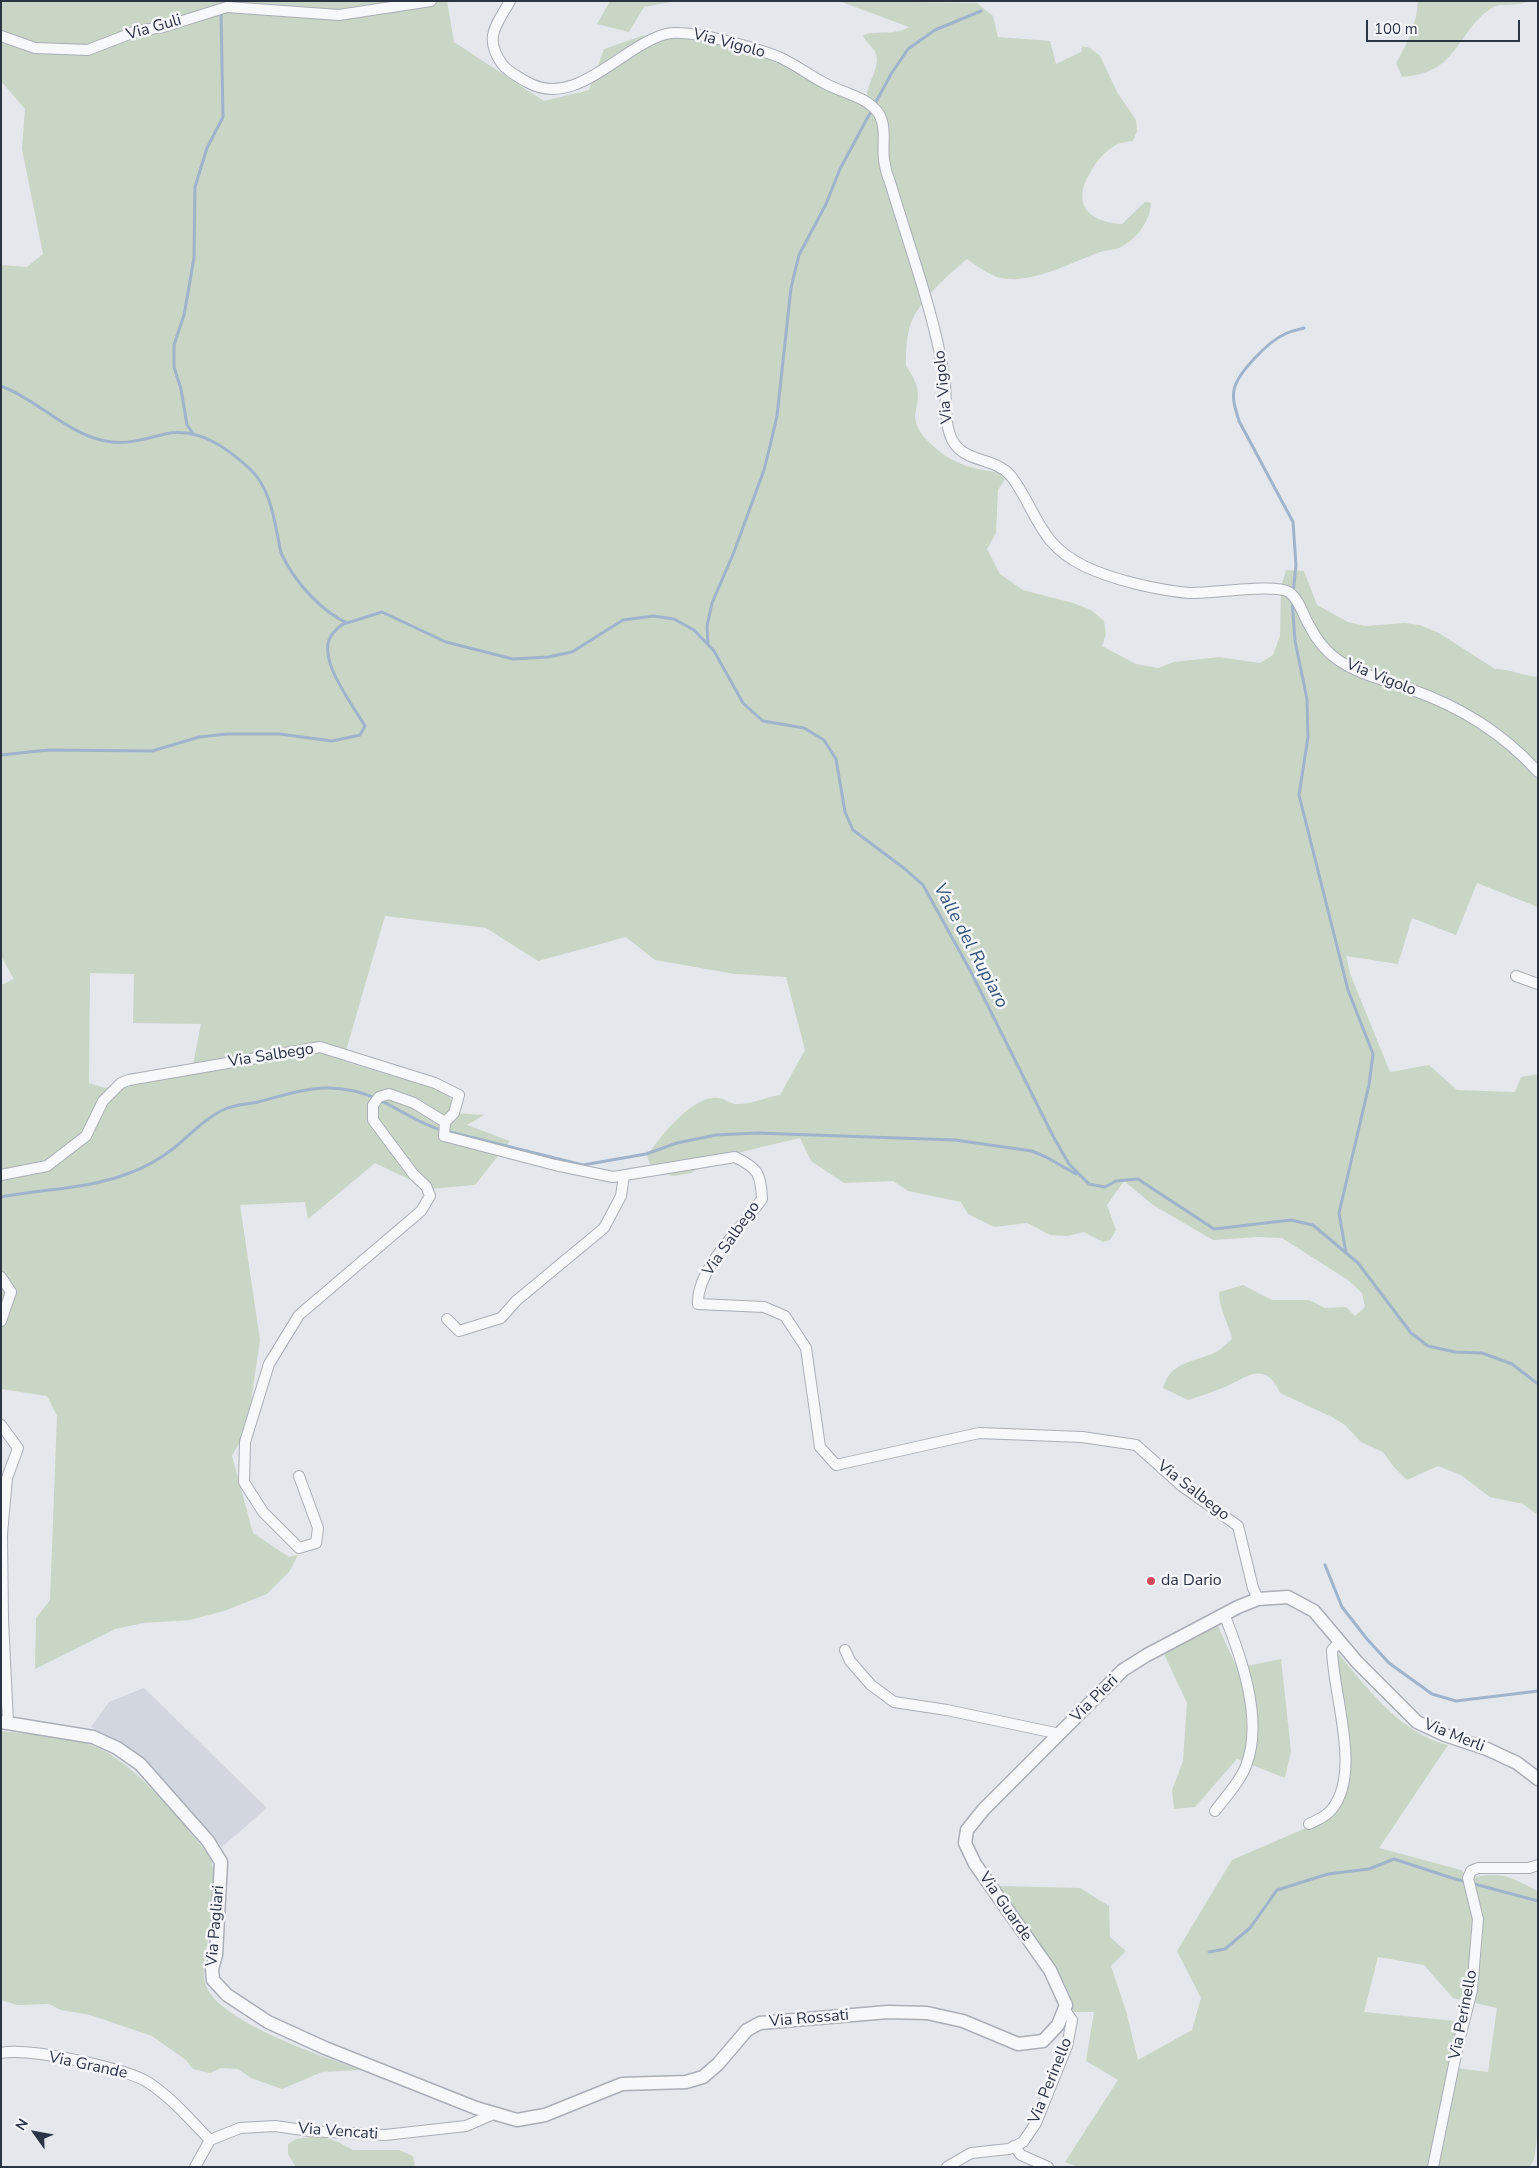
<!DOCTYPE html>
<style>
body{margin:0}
#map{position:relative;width:1539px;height:2168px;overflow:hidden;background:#e4e7ec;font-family:"Nunito Sans",sans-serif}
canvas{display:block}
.frame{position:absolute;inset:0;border:2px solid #2b3445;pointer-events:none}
.north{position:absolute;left:10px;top:2108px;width:50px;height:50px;-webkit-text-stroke:4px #f4f6f9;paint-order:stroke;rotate:302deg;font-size:14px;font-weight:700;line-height:20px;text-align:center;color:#2b3445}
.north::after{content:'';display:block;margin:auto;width:18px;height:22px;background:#2b3445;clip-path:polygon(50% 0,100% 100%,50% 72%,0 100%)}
.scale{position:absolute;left:1366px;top:20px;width:154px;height:22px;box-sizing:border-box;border:2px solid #2b3445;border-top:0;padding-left:6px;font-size:15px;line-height:18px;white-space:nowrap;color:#2b3445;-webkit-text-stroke:4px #f4f6f9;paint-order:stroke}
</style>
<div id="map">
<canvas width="1539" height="2168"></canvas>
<div class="frame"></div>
<div class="north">N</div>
<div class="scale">100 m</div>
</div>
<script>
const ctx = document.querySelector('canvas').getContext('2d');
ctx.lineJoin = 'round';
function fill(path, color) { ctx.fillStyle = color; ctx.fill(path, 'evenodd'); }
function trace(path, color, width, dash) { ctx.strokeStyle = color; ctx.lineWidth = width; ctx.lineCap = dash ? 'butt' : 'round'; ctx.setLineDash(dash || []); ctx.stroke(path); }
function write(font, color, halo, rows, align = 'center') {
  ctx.font = font + ' "Nunito Sans",sans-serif'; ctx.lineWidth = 5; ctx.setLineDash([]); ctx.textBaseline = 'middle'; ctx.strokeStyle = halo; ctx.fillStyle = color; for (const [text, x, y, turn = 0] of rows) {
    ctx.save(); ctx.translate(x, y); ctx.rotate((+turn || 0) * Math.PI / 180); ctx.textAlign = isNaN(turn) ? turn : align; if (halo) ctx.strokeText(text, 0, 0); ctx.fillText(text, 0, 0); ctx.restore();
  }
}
fill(new Path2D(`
 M144 1688 267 1808 222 1847 164 1781 130 1749 91 1727 109 1702Z`), '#d2d6de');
fill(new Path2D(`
 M1 1H447L454 42 544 101 589 90 604 49 642 36 688 28 728 42 778 52 821 82 867 95C868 81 883 64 874 50 870 44 866 43 863 35 878 30 894 36 909 27L839 1 977 3 993 16 998 37 1050 41 1056 64 1081 52 1082 46 1090 48 1100 56 1117 92 1136 120 1137 131 1133 141C1128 142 1122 142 1118 144 1107 149 1099 158 1093 168 1071 200 1084 222 1122 224L1145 202 1151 203C1150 222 1136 240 1119 248 1113 250 1106 250 1100 252 1073 262 1037 281 1008 279 992 278 980 268 967 259 948 275 920 300 911 323 906 337 906 351 906 366 913 376 918 384 918 397 918 404 915 410 915 417 916 427 922 436 930 443 954 467 976 469 1008 474L998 490 996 533 987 549 1000 574 1023 590 1073 603 1091 610 1104 621 1106 634 1102 646 1136 664 1158 668 1174 662 1219 657 1260 663 1273 655 1280 636 1281 587 1286 570 1304 571 1317 605 1348 622 1365 626 1404 623 1420 625 1439 633 1495 669C1510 669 1523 676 1538 677V907L1477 883 1456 935 1412 918 1398 964 1346 956 1351 976 1390 1072 1429 1065 1457 1090 1515 1092 1521 1077 1538 1074V1515L1523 1504 1490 1497 1461 1475 1438 1466 1407 1480 1393 1466 1383 1452 1361 1442 1345 1425 1332 1417 1280 1393C1265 1360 1248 1377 1225 1387 1213 1392 1200 1396 1188 1400L1163 1388C1171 1360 1194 1363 1216 1352 1222 1349 1227 1343 1232 1339 1228 1321 1219 1310 1219 1292L1243 1285 1272 1300H1309L1325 1308 1346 1307 1355 1316 1365 1307 1362 1293 1348 1280 1282 1238 1258 1237 1213 1240 1153 1205 1124 1181 1107 1205 1116 1230 1110 1240 1103 1242 1084 1232 1068 1236 1050 1235 1027 1223 994 1227 968 1214 961 1202 908 1191 893 1181 844 1183 811 1161 800 1138 716 1158 691 1173 673 1176 652 1169 647 1156C659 1138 693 1094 718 1098 726 1099 731 1105 740 1104 755 1103 766 1097 780 1095L805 1050 786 977 735 974 655 960 626 937 538 961 486 928 385 916 343 1061 449 1093 455 1113 484 1115 467 1125 510 1141 475 1185 429 1189 375 1163 308 1219 305 1202 240 1205 260 1340 247 1429 232 1456 253 1533 289 1557 298 1555 289 1572 267 1594 224 1611 190 1620 143 1623 115 1629 35 1669 36 1618 50 1600 57 1416 47 1396 1 1389V985L14 979 1 956V265L27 267 43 254 22 149 25 109 1 81ZM90 973 134 974 133 1023 201 1024 192 1070 129 1080 105 1088 89 1083Z
 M610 1H677L644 7 629 32 597 24Z
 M1418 1H1528C1516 8 1501 1 1490 9 1455 34 1459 73 1402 77L1396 63C1407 45 1417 23 1418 1Z
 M1218 1626 1237 1668 1281 1659 1291 1751 1285 1778 1237 1759 1195 1807 1174 1809 1172 1790 1183 1761 1187 1703 1164 1654Z
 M1336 1651C1366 1686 1400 1734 1448 1745L1379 1848 1461 1870 1469 1878C1502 1871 1509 1876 1538 1891V2130L1534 2160 1529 2167H1078L1065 2162 1118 2080 1086 2061 1094 2012H1072L1070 1995 1064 1982 1000 1886 1080 1888 1109 1906 1110 1937 1126 1951 1111 1966 1126 2011 1138 2060 1192 2030 1201 1998 1177 1951 1232 1860 1320 1822 1345 1782ZM1378 1957 1424 1965 1453 1998 1497 2008 1488 2072 1456 2068 1455 2021 1364 2012Z
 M1 1731C32 1735 67 1735 96 1747 135 1763 181 1821 209 1855 219 1878 212 1909 209 1933 207 1948 201 1968 205 1983 216 2022 325 2057 361 2070L322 2072 282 2089 251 2078 238 2069 221 2068 210 2073 193 2069 186 2060 152 2036 90 2015 61 2010 49 2004 17 2005 1 2000Z
 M320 2136 338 2142 353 2150H399L413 2156 415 2167 295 2166 288 2154V2144L296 2139Z`), '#c9d6c5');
trace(new Path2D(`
 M1 386C39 400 71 438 112 442 130 444 148 438 165 434 198 427 226 447 249 468 267 484 273 511 277 533 279 540 279 549 282 555 295 582 321 611 347 623L382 612 446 642 513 659 548 657 572 652 623 620 653 616 674 619 694 630 714 651 743 703 763 721 804 728 824 740 836 759 845 812 853 830 905 869 923 885 971 972 1053 1136 1069 1164 1089 1184 1105 1187 1116 1181 1138 1179 1214 1229 1291 1220 1313 1225 1358 1263 1411 1333 1428 1346 1455 1352 1482 1353 1512 1364 1538 1384
 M192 432 187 425 181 389 174 367V345L184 315 194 258 195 187 207 148 223 117 221 12
 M1293 593 1296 565 1293 522 1239 421C1236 410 1232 401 1234 390 1237 373 1269 341 1285 334 1291 331 1298 330 1304 328
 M1292 599 1295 641 1307 699 1308 737 1299 795 1348 990 1373 1054 1369 1085 1339 1213 1346 1253
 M708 645 707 626 712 603 734 552 764 470 770 446 777 416 791 288 799 255 826 204 840 169 891 74 908 49 935 30 981 11
 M1 755 48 750 152 751 199 737 227 734H280L332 741 360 735 365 726C353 705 312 654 334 632 338 628 341 624 346 623
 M450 1132 583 1165 646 1154 677 1143 716 1135 757 1133 955 1140 1032 1151 1046 1157 1076 1174
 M1 1197C43 1189 87 1189 127 1174 144 1168 160 1159 174 1148 190 1135 205 1118 225 1109 234 1105 247 1104 258 1102 292 1093 317 1083 354 1091 386 1098 412 1122 444 1131
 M1325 1565 1342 1607 1367 1639 1389 1663 1432 1694 1456 1701 1538 1691
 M1209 1952 1225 1949 1250 1928 1277 1890 1328 1874 1369 1869 1394 1859 1452 1878 1538 1901`), '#9fb4cc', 3);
const minor = new Path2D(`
 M510 1C497 24 483 37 502 64 508 72 518 77 527 82 576 110 621 46 666 34 689 28 755 48 779 57 795 64 810 76 826 84 843 93 868 97 879 114 887 128 882 145 884 160 885 167 887 175 890 182 909 246 933 310 944 375 948 398 941 433 959 449 972 461 994 460 1007 472 1015 479 1020 490 1025 498 1042 530 1050 549 1084 566 1113 580 1157 590 1189 593 1211 594 1274 583 1289 592 1299 599 1303 615 1309 625 1316 639 1325 651 1338 660 1360 675 1385 680 1410 689 1459 706 1503 733 1538 772
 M1 36 35 48 88 50 137 31 163 27 227 7 339 15 431 1
 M1516 976 1538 984
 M1 1175 47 1166 86 1136 103 1101 121 1083 129 1080 320 1047 435 1083 459 1095 454 1113 445 1122 444 1136 555 1165 613 1177 735 1157C758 1168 761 1174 762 1199 743 1227 696 1269 698 1304L764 1307 785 1316 806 1348 820 1447 836 1465 979 1433 1082 1437 1136 1445 1182 1486 1238 1526 1253 1588 1258 1599
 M1 1277 11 1292 1 1321
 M447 1319 459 1331 501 1318 516 1301 604 1228 621 1196 624 1175
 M1 1425 18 1448 7 1478 2 1534 3 1620 8 1723
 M299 1476 318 1528 316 1543 299 1548 263 1512 244 1482 245 1442 269 1364 299 1315 421 1211 430 1196 426 1186 414 1175 373 1120V1105L379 1097 389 1094 414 1103 445 1122
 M845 1650 850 1661 871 1685 894 1702 947 1710 1060 1734
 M1215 1811C1226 1796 1241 1781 1247 1763 1263 1718 1241 1656 1224 1614
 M1309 1824C1317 1820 1326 1817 1332 1809 1362 1772 1333 1695 1332 1650L1340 1641
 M1 2053C27 2047 127 2068 149 2083 172 2098 191 2121 210 2140
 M1014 2146 1021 2155 1048 2167
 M195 2167 210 2140 240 2128 275 2126 310 2131 385 2135 466 2126 496 2113
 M947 2167 971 2153 1009 2149 1023 2142 1036 2123 1067 2046 1072 2020 1065 2010
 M1433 2167 1458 2045 1472 1990 1478 1919 1468 1878 1471 1871 1478 1868H1529L1538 1865`);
const tertiary = new Path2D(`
 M1 1722 93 1737 117 1748 140 1764 208 1841 221 1862 216 1955 212 1969 213 1980 227 1995 268 2022 325 2048 476 2108 517 2120 545 2115 622 2084 686 2082 703 2077 718 2064 747 2030 760 2023 888 2012 927 2013 963 2021 1018 2044 1043 2041 1058 2025 1066 2005 1050 1970 975 1864 965 1843 967 1830 984 1809 1123 1670 1147 1655 1238 1607 1258 1599 1288 1597 1314 1611 1357 1662 1417 1722 1445 1735 1487 1749 1517 1763 1538 1779`);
trace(minor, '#a9aeb7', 12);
trace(tertiary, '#a9aeb7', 15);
trace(minor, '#f7f8fa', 10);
trace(tertiary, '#f7f8fa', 12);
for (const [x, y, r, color] of [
 [1151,1581,5,"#d1495b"]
]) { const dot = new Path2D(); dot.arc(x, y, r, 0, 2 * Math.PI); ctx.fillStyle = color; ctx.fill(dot); trace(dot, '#f4f6f9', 2); }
write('16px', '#2b3445', '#f4f6f9', [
 ["Via Guli",154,28,-16],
 ["Via Vigolo",729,44,15],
 ["Via Vigolo",944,387,-96],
 ["Via Vigolo",1381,678,22],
 ["Via Salbego",271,1056,-9],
 ["Via Salbego",732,1239,-55],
 ["Via Salbego",1193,1491,38],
 ["Via Pieri",1095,1699,-45],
 ["Via Merli",1454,1736,22],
 ["Via Guarde",1005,1907,55],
 ["Via Pagliari",216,1926,-85],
 ["Via Perinello",1464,2015,-79],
 ["Via Rossati",809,2019,-5],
 ["Via Grande",88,2066,12],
 ["Via Perinello",1051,2081,-68],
 ["Via Vencati",338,2132,4]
]);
write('16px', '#2b3445', '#f4f6f9', [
 ["da Dario",1161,1581]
], 'left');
write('italic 18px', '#34527a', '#f4f6f9', [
 ["Valle del Rupiaro",970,946,62]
]);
</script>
